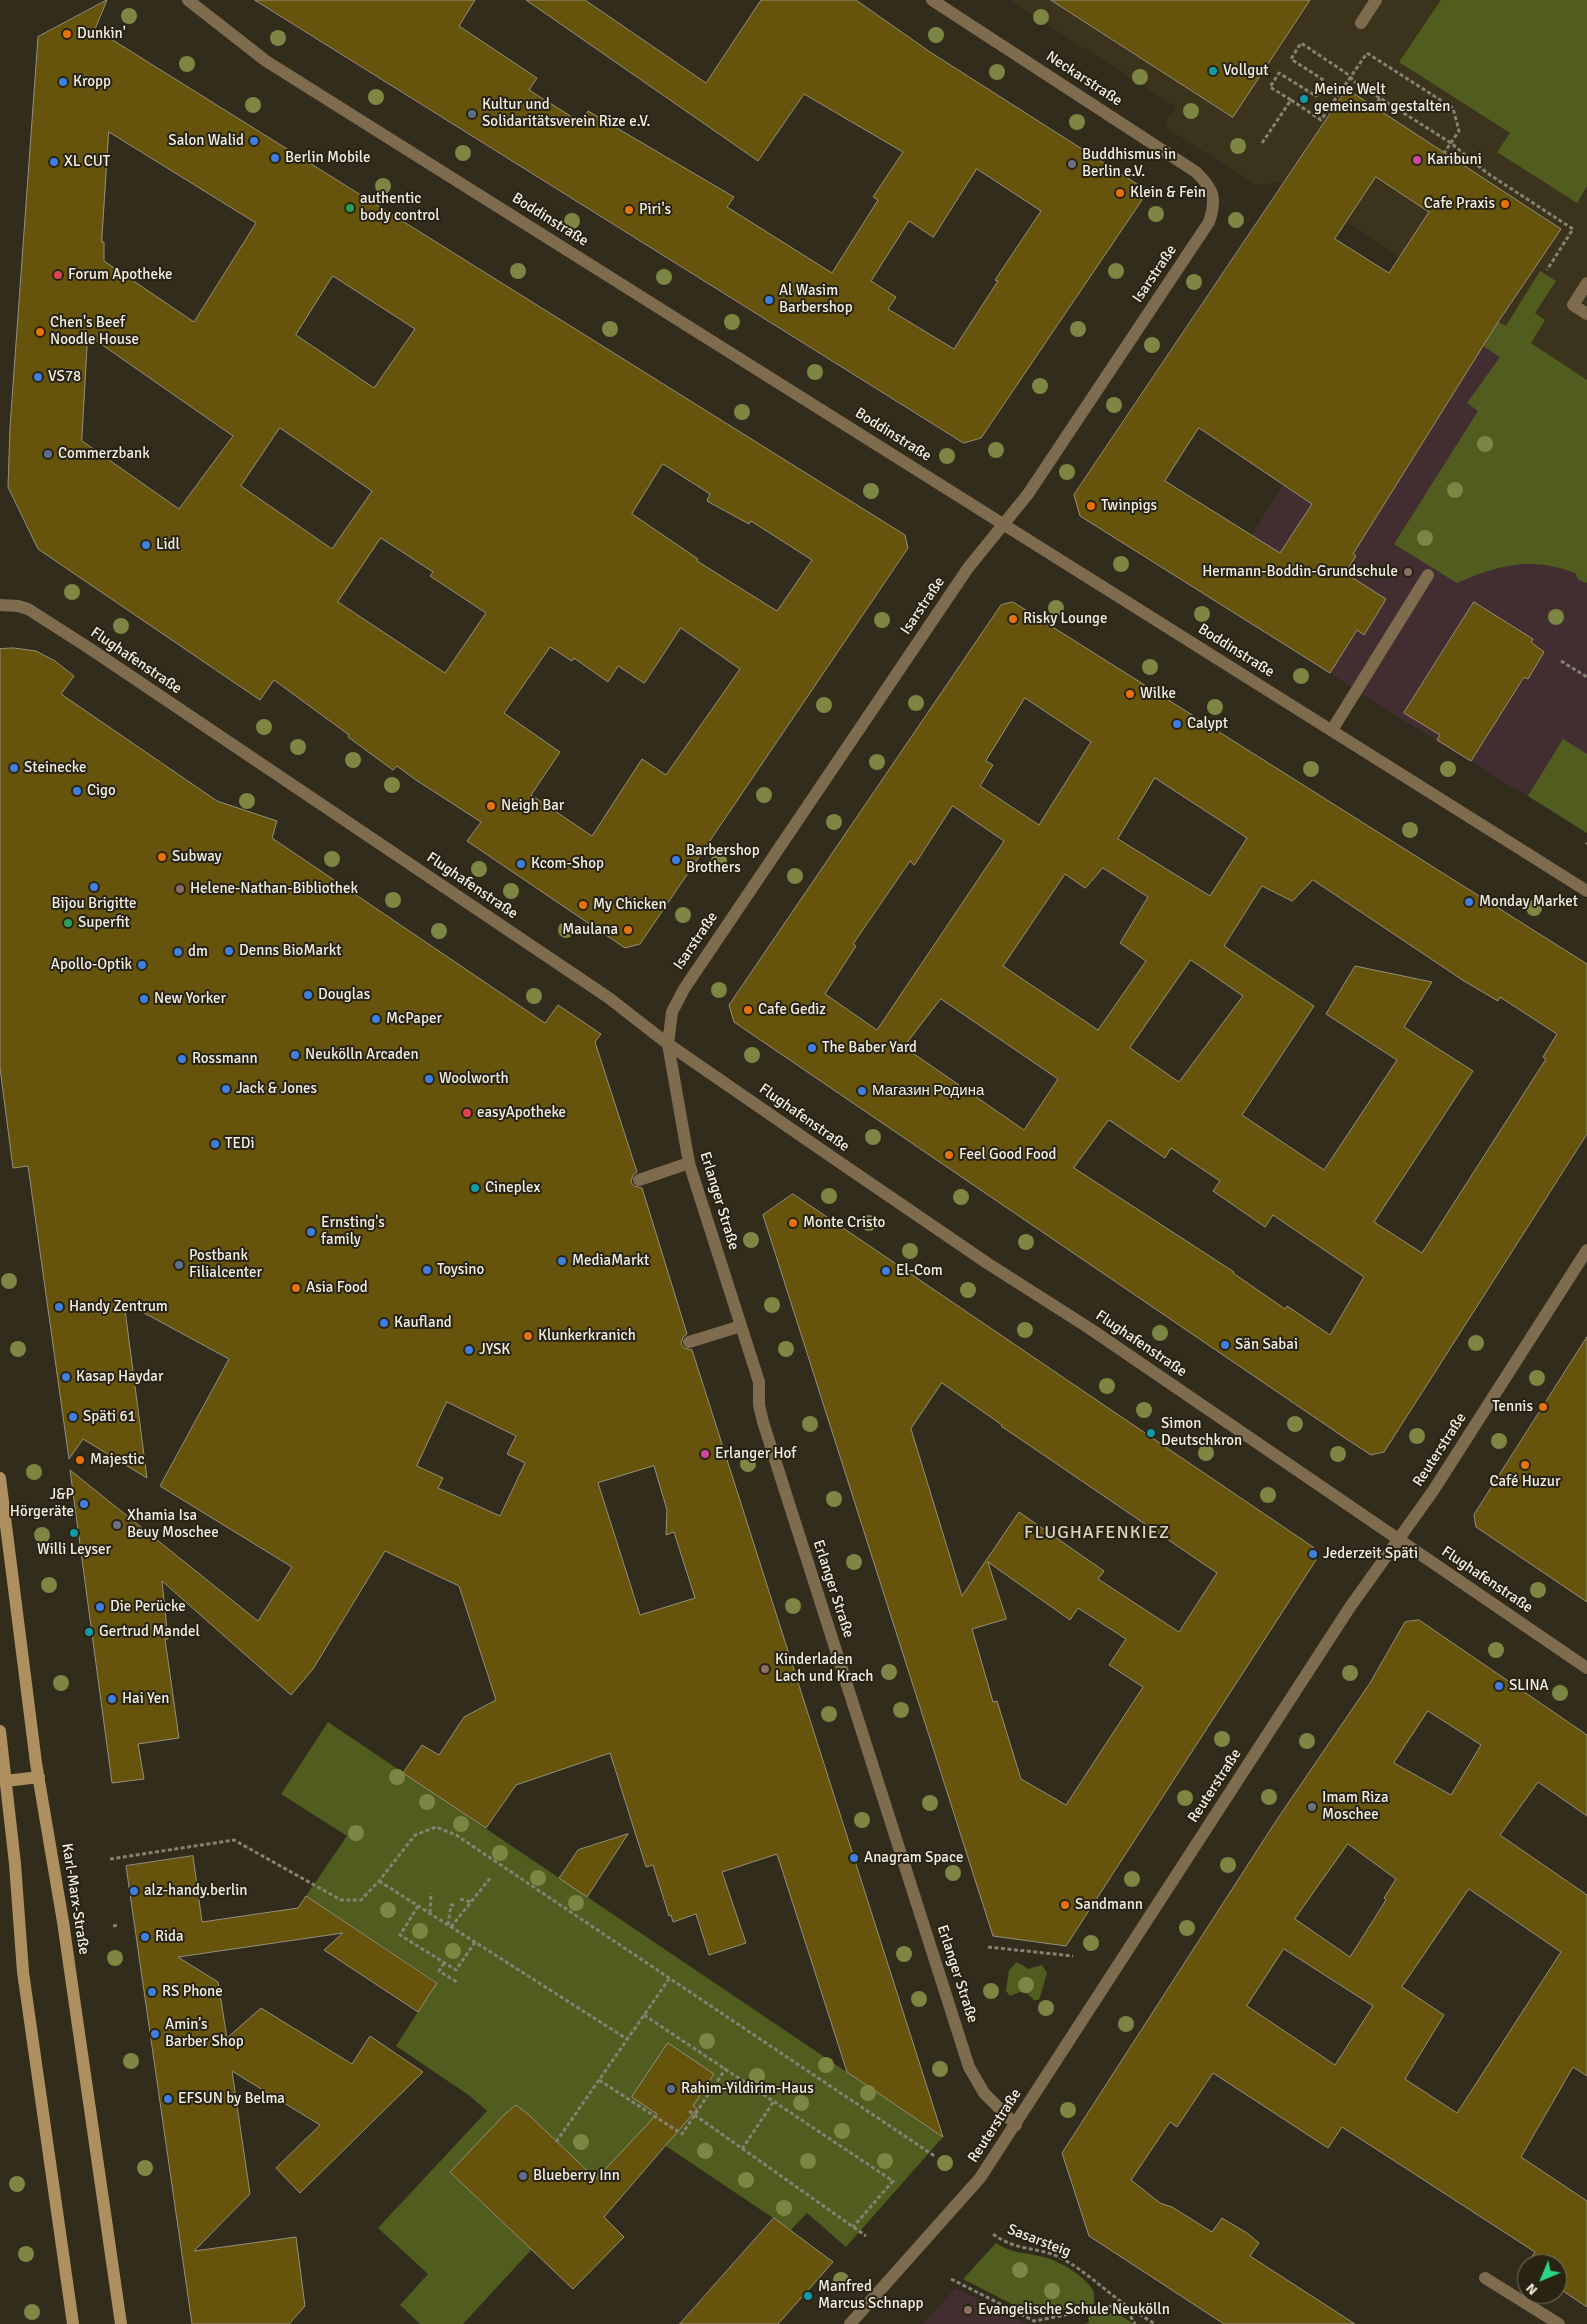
<!DOCTYPE html>
<meta charset="utf-8">
<style>
body{margin:0}
#map{position:relative;width:1587px;height:2324px;overflow:hidden;background:#322c1c;font-family:Signika,sans-serif}
canvas{display:block}
.north{position:absolute;left:1517px;top:2254px;width:50px;height:50px;box-sizing:border-box;background:#282312;border:1px solid #797466;border-radius:50%;rotate:225deg;font-size:14px;font-weight:700;line-height:20px;text-align:center;color:#f2eee4}
.north::after{content:'';display:block;margin:auto;width:18px;height:22px;background:#29d885;clip-path:polygon(50% 0,100% 100%,50% 72%,0 100%)}
</style>
<div id="map">
<canvas width="1587" height="2324"></canvas>
<div class="north">N</div>
</div>
<script>
const ctx = document.querySelector('canvas').getContext('2d');
ctx.lineJoin = 'round';
function fill(path, color) { ctx.fillStyle = color; ctx.fill(path, 'evenodd'); }
function trace(path, color, width, dash) { ctx.strokeStyle = color; ctx.lineWidth = width; ctx.lineCap = dash ? 'butt' : 'round'; ctx.setLineDash(dash || []); ctx.stroke(path); }
function write(font, color, halo, rows, align = 'center') {
  ctx.font = font + ' Signika,sans-serif'; ctx.lineWidth = 4; ctx.setLineDash([]); ctx.textBaseline = 'middle'; ctx.strokeStyle = halo; ctx.fillStyle = color; for (const [text, x, y, turn = 0] of rows) {
    ctx.save(); ctx.translate(x, y); ctx.rotate((+turn || 0) * Math.PI / 180); ctx.textAlign = isNaN(turn) ? turn : align; if (halo) ctx.strokeText(text, 0, 0); ctx.fillText(text, 0, 0); ctx.restore();
  }
}
fill(new Path2D(`
 M1009 0H1587V380L1285 182 1255 185 1164 126 1176 107Z`), '#3b331c');
fill(new Path2D(`
 M1419 269 1587 380V833L1400 718 1212 598Z
 M956 2288 1027 2324H923Z`), '#422e30');
fill(new Path2D(`
 M1441 0H1587V186L1577 203 1497 152 1510 133 1399 62Z
 M1540 271 1556 281 1535 313 1545 320 1531 343 1587 380V583L1579 580 1575 573C1532 556 1498 565 1457 583L1394 544 1478 411 1467 403 1500 357 1483 346 1498 322 1506 326Z
 M1563 739 1587 754V833L1528 796Z
 M328 1722 943 2137 846 2247 807 2213 791 2230 642 2130 596 2179 516 2108H511L450 2172 532 2249 463 2324H420L400 2305 428 2274 378 2228 487 2111 470 2096 396 2046 437 1982 306 1896 347 1836 281 1794Z
 M1017 1962C1034 1971 1022 1970 1042 1965L1047 1973 1039 2000H1034L1028 1994 1020 1992 1010 1996 1006 1991 1009 1970Z
 M996 2243C1014 2255 1028 2252 1047 2258 1063 2263 1086 2277 1094 2292V2304L1035 2316 963 2279Z
 M1110 2313 1120 2315 1134 2324H1084L1089 2323 1088 2317Z`), '#515c1f');
const building = new Path2D(`
 M107 0 95 29 905 535 908 548 640 944 625 948 467 841 481 822 416 780 397 766 393 770 348 737 349 735 274 680 260 700 38 549 8 487 10 427 38 37ZM109 132 256 223 194 322 104 261V242H102ZM333 276 415 329 374 388 296 335ZM88 335 233 436 179 509 82 441ZM280 428 372 491 332 549 241 486ZM663 464 710 494 707 501 749 524 751 521 812 560 777 611 697 561 698 559 632 514ZM381 538 433 572 430 576 486 613 445 673 338 602ZM681 628 740 669 666 775 642 759 592 836 531 795 560 752 504 713 550 647 572 661 574 658 608 682 618 666 644 683Z
 M255 0H475L459 26 537 78 529 90 580 122 588 111 734 197 727 207 832 273 878 200 873 197 903 152 804 94 758 161 526 0H585L706 83 761 0H856L930 52 1140 186 1142 200 981 438 964 443ZM977 169 1041 211 995 280 998 281 954 349 888 309 896 297 871 281 909 221 933 237Z
 M1051 0H1310L1233 117Z
 M1347 89 1561 229 1498 322 1353 554 1356 556 1345 573 1386 599 1364 635 1357 630 1330 673 1080 516 1074 495ZM1376 177 1429 212 1389 273 1335 239ZM1199 428 1312 504 1280 553 1165 481Z
 M1013 602 1587 964V1134L1384 1452 1371 1455 1345 1438 734 1022 729 1005 1001 605ZM1025 698 1091 742 1039 825 980 786 993 765 986 761ZM1155 778 1247 838 1210 896 1118 839ZM953 806 1004 841 877 1030 825 994 856 946 853 944 910 861 914 865ZM1103 868 1148 897 1120 943 1146 961 1098 1030 1003 966 1065 874 1085 888ZM1313 880 1464 981 1498 1001 1500 997 1557 1034 1543 1057 1546 1059 1422 1253 1374 1222 1473 1071 1404 1027 1432 982 1355 966 1326 1014 1397 1060 1324 1170 1242 1115 1314 1006 1224 946 1262 886 1292 901ZM1191 960 1243 996 1179 1082 1130 1048ZM941 999 1058 1079 1024 1130 904 1047ZM1109 1120 1165 1158 1171 1148 1220 1181 1213 1191 1265 1227 1273 1215 1364 1277 1330 1335 1287 1306 1285 1309 1233 1273 1234 1272 1074 1168Z
 M1474 602 1533 639 1531 642 1544 652 1528 679 1524 677 1471 761 1437 740 1440 735 1404 713Z
 M14 648 36 651 55 661 74 676 61 694 217 801 277 821 272 838 545 1023 558 1005 601 1034 595 1042 637 1172 633 1175 631 1182 634 1186 642 1188 687 1334 683 1337 681 1344 684 1348 692 1350 943 2137 847 2072 777 1854 722 1872 746 1943 709 1955 696 1914 673 1922 671 1915 669 1916 653 1865 646 1867 610 1753 516 1785 486 1828 403 1773 422 1745 439 1755 464 1717 496 1700 459 1586 385 1551 313 1669 291 1695 162 1581 168 1639H165L179 1738 138 1744 144 1779 112 1783 70 1470 258 1621 292 1567 160 1486 229 1359 124 1302 147 1478 83 1439 69 1459 28 1166 13 1168 0 1068V649ZM447 1402 516 1436 507 1454 525 1463 500 1516 438 1488 443 1478 417 1466ZM654 1466 667 1510 666 1535 674 1532 695 1598 640 1615 598 1483Z
 M793 1194 1313 1547 1316 1560 1066 1946 993 1936 763 1215ZM942 1383 1002 1425 1001 1426 1217 1573 1179 1632 1098 1579 1104 1571 1019 1512 962 1596 911 1429ZM988 1562 1070 1620 1078 1608 1126 1639 1109 1665 1143 1687 1066 1805 1021 1779 997 1701 993 1702 972 1629 1006 1619Z
 M1587 1337V1602L1476 1527 1474 1515Z
 M1419 1620 1587 1735V1816L1538 1782 1500 1835 1587 1895V2076L1573 2067 1521 2157 1587 2201V2307L1557 2287V2264H1527L1535 2252 1342 2127 1328 2148 1213 2073 1177 2127 1170 2122 1131 2180 1160 2203 1172 2207 1212 2232 1222 2218 1247 2233 1259 2243 1250 2256 1355 2324H1224L1089 2236 1062 2153 1276 1821 1370 1683 1405 1622ZM1428 1711 1481 1745 1451 1795 1394 1763ZM1348 1844 1396 1879 1384 1898 1386 1900 1350 1957 1295 1919ZM1469 1889 1561 1952 1457 2113 1405 2079 1444 2015 1402 1987ZM1284 1949 1373 2006 1335 2065 1247 2006Z
 M628 1834 587 1897 559 1878 578 1850Z
 M193 1856 202 1922 298 1908 306 1896 437 1983 418 2012 324 1950 343 1933 178 1957 218 1982 227 2038 261 2008 352 2064 370 2036 423 2072 300 2193 276 2168 320 2125 232 2071 250 2194 194 2251 296 2237 305 2306 289 2324H192L126 1866Z
 M668 2043 714 2074 693 2106 697 2109 604 2217 624 2237 573 2289 450 2172 506 2113 516 2105 529 2115 596 2179 657 2114 632 2097Z
 M774 2218 833 2262 778 2324H680Z`);
fill(building, '#66530c');
trace(building, '#958f7b', 1);
trace(new Path2D(`
 M1367 53 1453 108 1459 131 1444 153
 M1291 100 1321 120 1367 53
 M1374 107 1380 98
 M1262 143 1291 100 1270 87 1279 73 1316 96 1325 81 1291 59 1301 43 1346 73 1356 83 1451 143 1487 173 1573 229 1547 270
 M1561 661 1587 677
 M1586 844 1587 843
 M110 1859 234 1840 341 1900H361L379 1881 415 1835 436 1827 456 1835 936 2157
 M379 1881 627 2039
 M460 1899 471 1902
 M418 1906 400 1935 456 1970 475 1942
 M430 1913 431 1893
 M448 1925 451 1905H456
 M113 1926 119 1925
 M451 1927 491 1877
 M988 1947 1073 1956
 M444 1963 439 1971 457 1982
 M644 2015 893 2181 853 2227
 M599 2080 682 2134 726 2068
 M689 2111 866 2236
 M556 2142 669 1979
 M742 2149 774 2101
 M993 2234C1017 2252 1037 2246 1061 2258 1084 2270 1102 2288 1123 2303 1133 2311 1144 2317 1155 2324
 M951 2279 1034 2321 1123 2304
 M1124 2305 1135 2324`), '#868173', 3, [4, 2.5]);
trace(new Path2D(`
 M1361 23 1376 0
 M1587 283 1573 305 1587 314
 M1332 730 1428 575
 M639 1180 689 1163
 M689 1342 741 1326
 M759 1382V1405L763 1422
 M1485 2278 1559 2324`), '#7f6c4f', 12);
trace(new Path2D(`
 M188 0 266 61 1587 891
 M759 1382 689 1163 668 1044 672 1012 684 989 968 568 1028 494 1209 222C1217 198 1214 190 1196 172L932 0
 M763 1422 969 2067 984 2093 1016 2125
 M850 2324 980 2178 1350 1607 1433 1491 1587 1250`), '#7f6c4f', 12);
trace(new Path2D(`
 M0 605 18 606 28 609 89 648 609 998 668 1044 826 1153 987 1263 1089 1328 1587 1668`), '#7f6c4f', 12);
trace(new Path2D(`
 M0 1478 36 1763 63 1922 121 2324
 M0 1731 15 1864 23 1972 73 2324
 M6 1781 39 1777`), '#ae8f60', 12);
ctx.fillStyle = '#7d8642';
for (const [x, y] of [
 [129,16],
 [1041,17],
 [936,35],
 [278,38],
 [187,64],
 [997,72],
 [1140,77],
 [376,97],
 [253,105],
 [1191,111],
 [1077,122],
 [1238,146],
 [463,153],
 [383,186],
 [1156,214],
 [1236,220],
 [572,221],
 [518,271],
 [1116,271],
 [664,277],
 [1194,282],
 [732,322],
 [610,329],
 [1078,329],
 [1152,345],
 [815,372],
 [1040,386],
 [1114,405],
 [742,412],
 [1485,444],
 [996,450],
 [947,456],
 [1067,472],
 [1455,490],
 [871,491],
 [1425,538],
 [1121,564],
 [72,592],
 [1056,608],
 [1202,614],
 [1556,617],
 [882,620],
 [121,626],
 [1150,667],
 [1301,676],
 [916,703],
 [824,705],
 [1215,707],
 [264,727],
 [298,747],
 [353,760],
 [877,762],
 [1311,769],
 [1448,769],
 [392,785],
 [764,795],
 [247,801],
 [834,822],
 [1410,830],
 [332,859],
 [719,861],
 [479,869],
 [795,876],
 [511,891],
 [393,900],
 [1534,908],
 [683,915],
 [566,930],
 [439,931],
 [719,990],
 [534,996],
 [752,1055],
 [873,1137],
 [829,1196],
 [961,1197],
 [869,1223],
 [751,1240],
 [1026,1242],
 [910,1251],
 [9,1281],
 [968,1290],
 [772,1305],
 [1025,1330],
 [1160,1333],
 [1476,1343],
 [18,1349],
 [786,1349],
 [1537,1378],
 [1107,1386],
 [1144,1410],
 [810,1424],
 [1295,1424],
 [1417,1436],
 [1499,1441],
 [1206,1453],
 [1338,1454],
 [748,1464],
 [34,1472],
 [1268,1495],
 [834,1499],
 [42,1535],
 [854,1562],
 [49,1585],
 [1538,1590],
 [793,1606],
 [1496,1650],
 [889,1672],
 [1350,1673],
 [61,1683],
 [1560,1693],
 [901,1710],
 [829,1714],
 [1222,1739],
 [1307,1741],
 [397,1777],
 [1269,1797],
 [1185,1798],
 [427,1802],
 [930,1803],
 [862,1820],
 [461,1824],
 [356,1833],
 [500,1853],
 [1228,1865],
 [953,1873],
 [538,1878],
 [1132,1879],
 [576,1903],
 [388,1910],
 [1187,1928],
 [420,1931],
 [1091,1943],
 [453,1951],
 [904,1954],
 [115,1958],
 [1026,1985],
 [991,1991],
 [919,1999],
 [1046,2008],
 [1126,2024],
 [707,2041],
 [131,2061],
 [826,2065],
 [940,2069],
 [757,2076],
 [868,2093],
 [801,2103],
 [1068,2110],
 [842,2131],
 [581,2142],
 [705,2151],
 [808,2161],
 [885,2161],
 [945,2163],
 [145,2168],
 [746,2180],
 [17,2184],
 [784,2208],
 [26,2254],
 [1020,2270],
 [841,2280],
 [1052,2291],
 [32,2312]
]) { ctx.beginPath(); ctx.arc(x, y, 8, 0, 2 * Math.PI); ctx.fill(); }
for (const [x, y, r, color] of [
 [67,34,5,"#e8710a"],
 [1213,71,5,"#0f9aa8"],
 [63,82,5,"#3f7fe0"],
 [1304,99,5,"#0f9aa8"],
 [472,114,5,"#5c6f8a"],
 [254,141,5,"#3f7fe0"],
 [275,158,5,"#3f7fe0"],
 [1417,160,5,"#d1479c"],
 [54,162,5,"#3f7fe0"],
 [1072,164,5,"#6b7280"],
 [1120,193,5,"#e8710a"],
 [1505,204,5,"#e8710a"],
 [350,208,5,"#2e9e5b"],
 [629,210,5,"#e8710a"],
 [58,275,5,"#e0444e"],
 [769,300,5,"#3f7fe0"],
 [40,332,5,"#e8710a"],
 [38,377,5,"#3f7fe0"],
 [48,454,5,"#5c6f8a"],
 [1091,506,5,"#e8710a"],
 [146,545,5,"#3f7fe0"],
 [1408,572,5,"#8d6e63"],
 [1013,619,5,"#e8710a"],
 [1130,694,5,"#e8710a"],
 [1177,724,5,"#3f7fe0"],
 [14,768,5,"#3f7fe0"],
 [77,791,5,"#3f7fe0"],
 [491,806,5,"#e8710a"],
 [162,857,5,"#e8710a"],
 [676,860,5,"#3f7fe0"],
 [521,864,5,"#3f7fe0"],
 [94,887,5,"#3f7fe0"],
 [180,889,5,"#8d6e63"],
 [1469,902,5,"#3f7fe0"],
 [583,905,5,"#e8710a"],
 [68,923,5,"#2e9e5b"],
 [628,930,5,"#e8710a"],
 [229,951,5,"#3f7fe0"],
 [178,952,5,"#3f7fe0"],
 [142,965,5,"#3f7fe0"],
 [308,995,5,"#3f7fe0"],
 [144,999,5,"#3f7fe0"],
 [748,1010,5,"#e8710a"],
 [376,1019,5,"#3f7fe0"],
 [812,1048,5,"#3f7fe0"],
 [295,1055,5,"#3f7fe0"],
 [182,1059,5,"#3f7fe0"],
 [429,1079,5,"#3f7fe0"],
 [226,1089,5,"#3f7fe0"],
 [862,1091,5,"#3f7fe0"],
 [467,1113,5,"#e0444e"],
 [215,1144,5,"#3f7fe0"],
 [949,1155,5,"#e8710a"],
 [475,1188,5,"#0f9aa8"],
 [793,1223,5,"#e8710a"],
 [311,1232,5,"#3f7fe0"],
 [562,1261,5,"#3f7fe0"],
 [179,1265,5,"#5c6f8a"],
 [427,1270,5,"#3f7fe0"],
 [886,1271,5,"#3f7fe0"],
 [296,1288,5,"#e8710a"],
 [59,1307,5,"#3f7fe0"],
 [384,1323,5,"#3f7fe0"],
 [528,1336,5,"#e8710a"],
 [1225,1345,5,"#3f7fe0"],
 [469,1350,5,"#3f7fe0"],
 [66,1377,5,"#3f7fe0"],
 [1543,1407,5,"#e8710a"],
 [73,1417,5,"#3f7fe0"],
 [1151,1433,5,"#0f9aa8"],
 [705,1454,5,"#d1479c"],
 [80,1460,5,"#e8710a"],
 [1525,1465,5,"#e8710a"],
 [84,1504,5,"#3f7fe0"],
 [117,1525,5,"#6b7280"],
 [74,1533,5,"#0f9aa8"],
 [1313,1554,5,"#3f7fe0"],
 [100,1607,5,"#3f7fe0"],
 [89,1632,5,"#0f9aa8"],
 [765,1669,5,"#8d6e63"],
 [1499,1686,5,"#3f7fe0"],
 [112,1699,5,"#3f7fe0"],
 [1312,1807,5,"#6b7280"],
 [854,1858,5,"#3f7fe0"],
 [134,1891,5,"#3f7fe0"],
 [1065,1905,5,"#e8710a"],
 [145,1937,5,"#3f7fe0"],
 [152,1992,5,"#3f7fe0"],
 [155,2034,5,"#3f7fe0"],
 [671,2089,5,"#5c6f8a"],
 [168,2099,5,"#3f7fe0"],
 [523,2176,5,"#5c6f8a"],
 [808,2296,5,"#0f9aa8"],
 [968,2310,5,"#8d6e63"]
]) { const dot = new Path2D(); dot.arc(x, y, r, 0, 2 * Math.PI); ctx.fillStyle = color; ctx.fill(dot); trace(dot, '#282312', 2); }
write('15px', '#f2eee4', '#282312', [
 ["Dunkin'",77,34],
 ["Vollgut",1223,71],
 ["Kropp",73,82],
 ["Meine Welt",1314,90],
 ["gemeinsam gestalten",1314,107],
 ["Kultur und",482,105],
 ["Solidaritätsverein Rize e.V.",482,122],
 ["Salon Walid",244,141,"right"],
 ["Buddhismus in",1082,155],
 ["Berlin e.V.",1082,172],
 ["Berlin Mobile",285,158],
 ["Karibuni",1427,160],
 ["XL CUT",64,162],
 ["Klein & Fein",1130,193],
 ["authentic",360,199],
 ["body control",360,216],
 ["Cafe Praxis",1495,204,"right"],
 ["Piri's",639,210],
 ["Forum Apotheke",68,275],
 ["Al Wasim",779,291],
 ["Barbershop",779,308],
 ["Chen's Beef",50,323],
 ["Noodle House",50,340],
 ["VS78",48,377],
 ["Commerzbank",58,454],
 ["Twinpigs",1101,506],
 ["Lidl",156,545],
 ["Hermann-Boddin-Grundschule",1398,572,"right"],
 ["Risky Lounge",1023,619],
 ["Wilke",1140,694],
 ["Calypt",1187,724],
 ["Steinecke",24,768],
 ["Cigo",87,791],
 ["Neigh Bar",501,806],
 ["Barbershop",686,851],
 ["Brothers",686,868],
 ["Subway",172,857],
 ["Kcom-Shop",531,864],
 ["Helene-Nathan-Bibliothek",190,889],
 ["Monday Market",1479,902],
 ["Bijou Brigitte",94,904,"center"],
 ["My Chicken",593,905],
 ["Superfit",78,923],
 ["Maulana",618,930,"right"],
 ["Denns BioMarkt",239,951],
 ["dm",188,952],
 ["Apollo-Optik",132,965,"right"],
 ["Douglas",318,995],
 ["New Yorker",154,999],
 ["Cafe Gediz",758,1010],
 ["McPaper",386,1019],
 ["The Baber Yard",822,1048],
 ["Neukölln Arcaden",305,1055],
 ["Rossmann",192,1059],
 ["Woolworth",439,1079],
 ["Jack & Jones",236,1089],
 ["Магазин Родина",872,1091],
 ["easyApotheke",477,1113],
 ["TEDi",225,1144],
 ["Feel Good Food",959,1155],
 ["Cineplex",485,1188],
 ["Ernsting's",321,1223],
 ["family",321,1240],
 ["Monte Cristo",803,1223],
 ["Postbank",189,1256],
 ["Filialcenter",189,1273],
 ["MediaMarkt",572,1261],
 ["Toysino",437,1270],
 ["El-Com",896,1271],
 ["Asia Food",306,1288],
 ["Handy Zentrum",69,1307],
 ["Kaufland",394,1323],
 ["Klunkerkranich",538,1336],
 ["Sän Sabai",1235,1345],
 ["JYSK",479,1350],
 ["Kasap Haydar",76,1377],
 ["Tennis",1533,1407,"right"],
 ["Späti 61",83,1417],
 ["Simon",1161,1424],
 ["Deutschkron",1161,1441],
 ["Erlanger Hof",715,1454],
 ["Majestic",90,1460],
 ["Café Huzur",1525,1482,"center"],
 ["J&P",74,1495,"right"],
 ["Hörgeräte",74,1512,"right"],
 ["Xhamia Isa",127,1516],
 ["Beuy Moschee",127,1533],
 ["Willi Leyser",74,1550,"center"],
 ["Jederzeit Späti",1323,1554],
 ["Die Perücke",110,1607],
 ["Gertrud Mandel",99,1632],
 ["Kinderladen",775,1660],
 ["Lach und Krach",775,1677],
 ["SLINA",1509,1686],
 ["Hai Yen",122,1699],
 ["Imam Riza",1322,1798],
 ["Moschee",1322,1815],
 ["Anagram Space",864,1858],
 ["alz-handy.berlin",144,1891],
 ["Sandmann",1075,1905],
 ["Rida",155,1937],
 ["RS Phone",162,1992],
 ["Aminʼs",165,2025],
 ["Barber Shop",165,2042],
 ["Rahim-Yildirim-Haus",681,2089],
 ["EFSUN by Belma",178,2099],
 ["Blueberry Inn",533,2176],
 ["Manfred",818,2287],
 ["Marcus Schnapp",818,2304],
 ["Evangelische Schule Neukölln",978,2310]
], 'left');
write('15px', '#f2eee4', '#282312', [
 ["Neckarstraße",1084,79,33],
 ["Boddinstraße",550,220,32],
 ["Isarstraße",1155,274,-56],
 ["Boddinstraße",893,435,32],
 ["Isarstraße",923,606,-56],
 ["Boddinstraße",1236,651,32],
 ["Flughafenstraße",136,661,34],
 ["Flughafenstraße",472,886,34],
 ["Isarstraße",696,941,-56],
 ["Flughafenstraße",804,1118,35],
 ["Erlanger Straße",719,1201,73],
 ["Flughafenstraße",1141,1344,34],
 ["Reuterstraße",1440,1450,-57],
 ["Flughafenstraße",1487,1580,34],
 ["Erlanger Straße",833,1589,72],
 ["Reuterstraße",1215,1786,-57],
 ["Karl-Marx-Straße",75,1899,81],
 ["Erlanger Straße",957,1974,72],
 ["Reuterstraße",995,2126,-57],
 ["Sasarsteig",1039,2241,21]
]);
ctx.letterSpacing = '1px';
write('18px', '#dad3be', '#282312', [
 ["FLUGHAFENKIEZ",1097,1533]
]);
ctx.letterSpacing = '0px';
</script>
